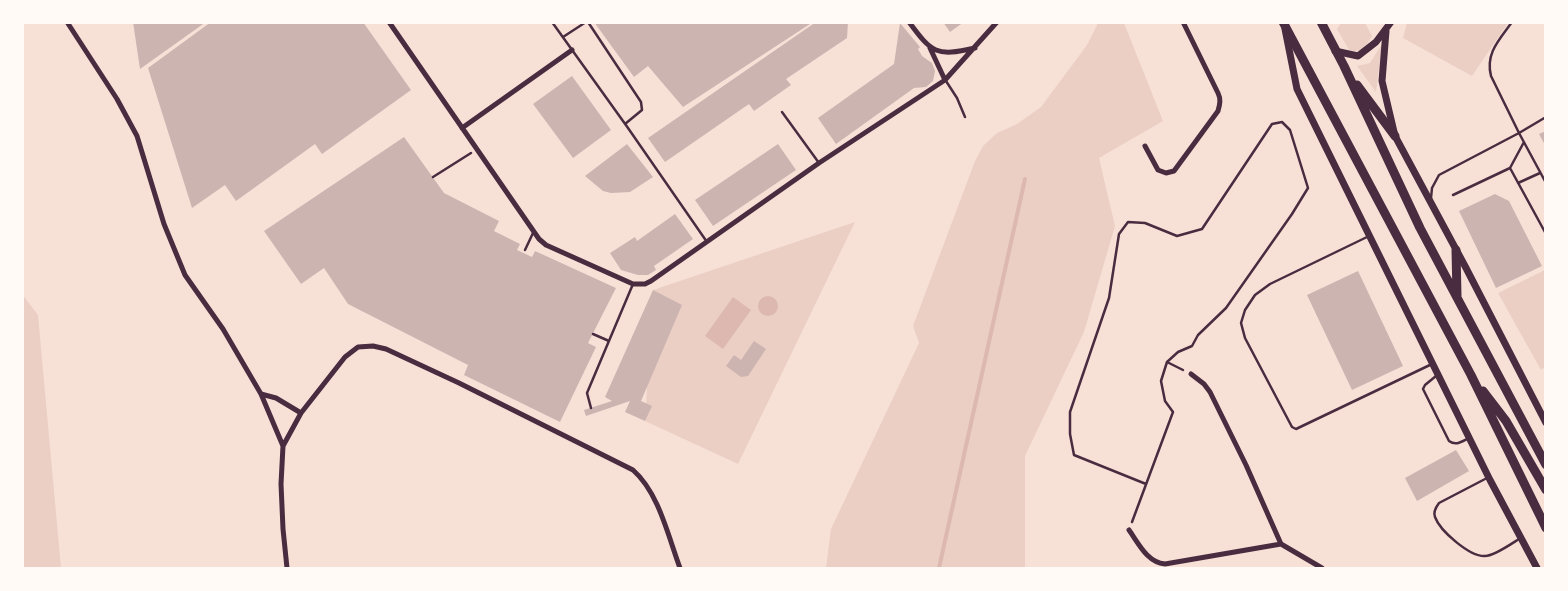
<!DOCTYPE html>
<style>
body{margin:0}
#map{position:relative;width:1568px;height:591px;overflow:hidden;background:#f7e1d7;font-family:Lato,sans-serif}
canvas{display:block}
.frame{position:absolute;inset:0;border:24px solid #fffaf5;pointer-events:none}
</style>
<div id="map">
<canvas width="1568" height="591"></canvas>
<div class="frame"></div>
</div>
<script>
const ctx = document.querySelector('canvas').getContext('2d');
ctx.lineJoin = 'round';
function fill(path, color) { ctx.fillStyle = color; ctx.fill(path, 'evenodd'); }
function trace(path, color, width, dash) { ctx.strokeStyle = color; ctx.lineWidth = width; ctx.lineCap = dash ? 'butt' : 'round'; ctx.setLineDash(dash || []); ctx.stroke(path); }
fill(new Path2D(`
 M1098 23H1124L1163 121 1099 158 1115 226 1084 332 1025 456V568H826L831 529 919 343 913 326 975 161 983 146 997 133 1017 124 1041 107 1087 45Z
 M1341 23H1365L1372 36C1366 46 1362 54 1349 50L1337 29Z
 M1407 23V22L1508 23 1472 76 1403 38Z
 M1382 44 1376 92 1357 66 1370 63Z
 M855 222 738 464 645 421 653 290Z
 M1545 270V367L1541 370 1498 293Z
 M22 294 38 315 61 568H23Z`), '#ebcfc5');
fill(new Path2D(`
 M758 306a10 10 0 1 1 20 0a10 10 0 1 1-20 0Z
 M733 297 751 310 723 349 705 336Z`), '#dcb8b0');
trace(new Path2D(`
 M939 568 1025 179`), '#dcb8b0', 4);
fill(new Path2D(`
 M133 22H206L140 69Z
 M211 22H363L411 90 322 154 315 144 236 201 225 185 192 208 148 68Z
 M594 22H813L683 107 648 66 634 77Z
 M816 22H848L847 38 786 79 791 85 754 111 749 104 665 162 648 138Z
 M943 22H964L950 32Z
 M900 23 920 47 918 49 922 56 932 63 935 71 933 81 926 87 914 88 836 144 818 118 894 64Z
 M572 76 611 130 573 158 533 104Z
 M1546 131V147L1539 134Z
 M404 137 444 193 499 221 494 231 520 244 517 250 532 257 535 251 616 288 588 343 596 347 560 422 464 375 468 365 348 304 324 268 301 284 264 231Z
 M627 144 653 177 630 192 611 193 603 191 585 176Z
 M778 144 796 170 713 226 695 200Z
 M1495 194 1509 201 1542 266 1496 288 1459 211Z
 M675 214 693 239 654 266 656 270 648 275H638L621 270 610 253 635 237 637 241Z
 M1358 271 1403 366 1352 390 1307 295Z
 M653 290 682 305 641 401 652 406 645 421 625 412 630 401 586 416 584 410 612 401 605 397Z
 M754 341 766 349 748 376 741 377 726 366 734 355 741 360Z
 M1456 450 1469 471 1417 501 1405 478Z`), '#ccb4b1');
trace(new Path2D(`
 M433 177 471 153
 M1167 362 1183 370
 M1132 522 1173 412 1165 401 1161 381 1167 362 1178 352 1192 346 1198 335 1226 308 1292 214 1308 188 1290 130 1282 122 1272 124 1202 229 1177 236 1145 223 1128 222 1119 234 1109 298 1070 412V434L1074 455 1146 484`), '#4a2c40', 2.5);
trace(new Path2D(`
 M552 22 628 128 707 242
 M588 22 641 102 642 110 625 124
 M1512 22C1500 39 1485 53 1491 76L1519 133 1546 183
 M563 37 586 22
 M946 81 957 98 965 117
 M782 112 819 163
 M1510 168 1546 234
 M1518 183 1540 173
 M1453 195 1510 168 1524 142
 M1431 198 1432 188 1439 175 1519 133 1546 117
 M1367 237 1270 284 1255 295 1245 310 1241 323 1245 338 1292 427 1296 429 1432 364
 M525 250 533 233
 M593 334 609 341
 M1436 376 1425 385 1423 389 1449 441C1456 446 1461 442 1469 438
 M591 408 587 393 633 284
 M1487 478 1439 503C1436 507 1433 512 1435 517 1440 531 1470 557 1485 556 1494 556 1511 544 1519 539`), '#4a2c40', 2.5);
trace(new Path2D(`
 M67 22 117 99 137 136 164 224 185 275 223 329 261 394 283 446
 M389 22 539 239 546 245 633 284H645L651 281 819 163 945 80 997 22
 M909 22C932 53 936 57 975 48
 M930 48 945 80
 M462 128 572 50
 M1145 146 1158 170 1166 173 1174 171 1218 111C1220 104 1221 99 1218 93L1183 22
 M1191 374 1204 384 1210 392 1246 465 1281 544 1322 568
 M261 394 276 398 301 413
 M1129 530C1139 544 1147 562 1165 564L1281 544
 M287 568 283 529 281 484 283 446 301 413 345 357 358 347 373 346 386 349 459 383 633 470C659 493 668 536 680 568`), '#4a2c40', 5);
trace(new Path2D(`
 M1285 29 1297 89 1490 480 1537 568
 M1386 31 1382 81 1395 136 1466 268 1546 423
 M1335 51 1358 56 1376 42 1391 22`), '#4a2c40', 7);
trace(new Path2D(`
 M1283 22 1471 375 1546 528
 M1321 22 1344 66 1420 228 1546 465
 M1357 85 1395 136
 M1456 250 1457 296
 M1483 391 1506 421 1546 490`), '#4a2c40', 9);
</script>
